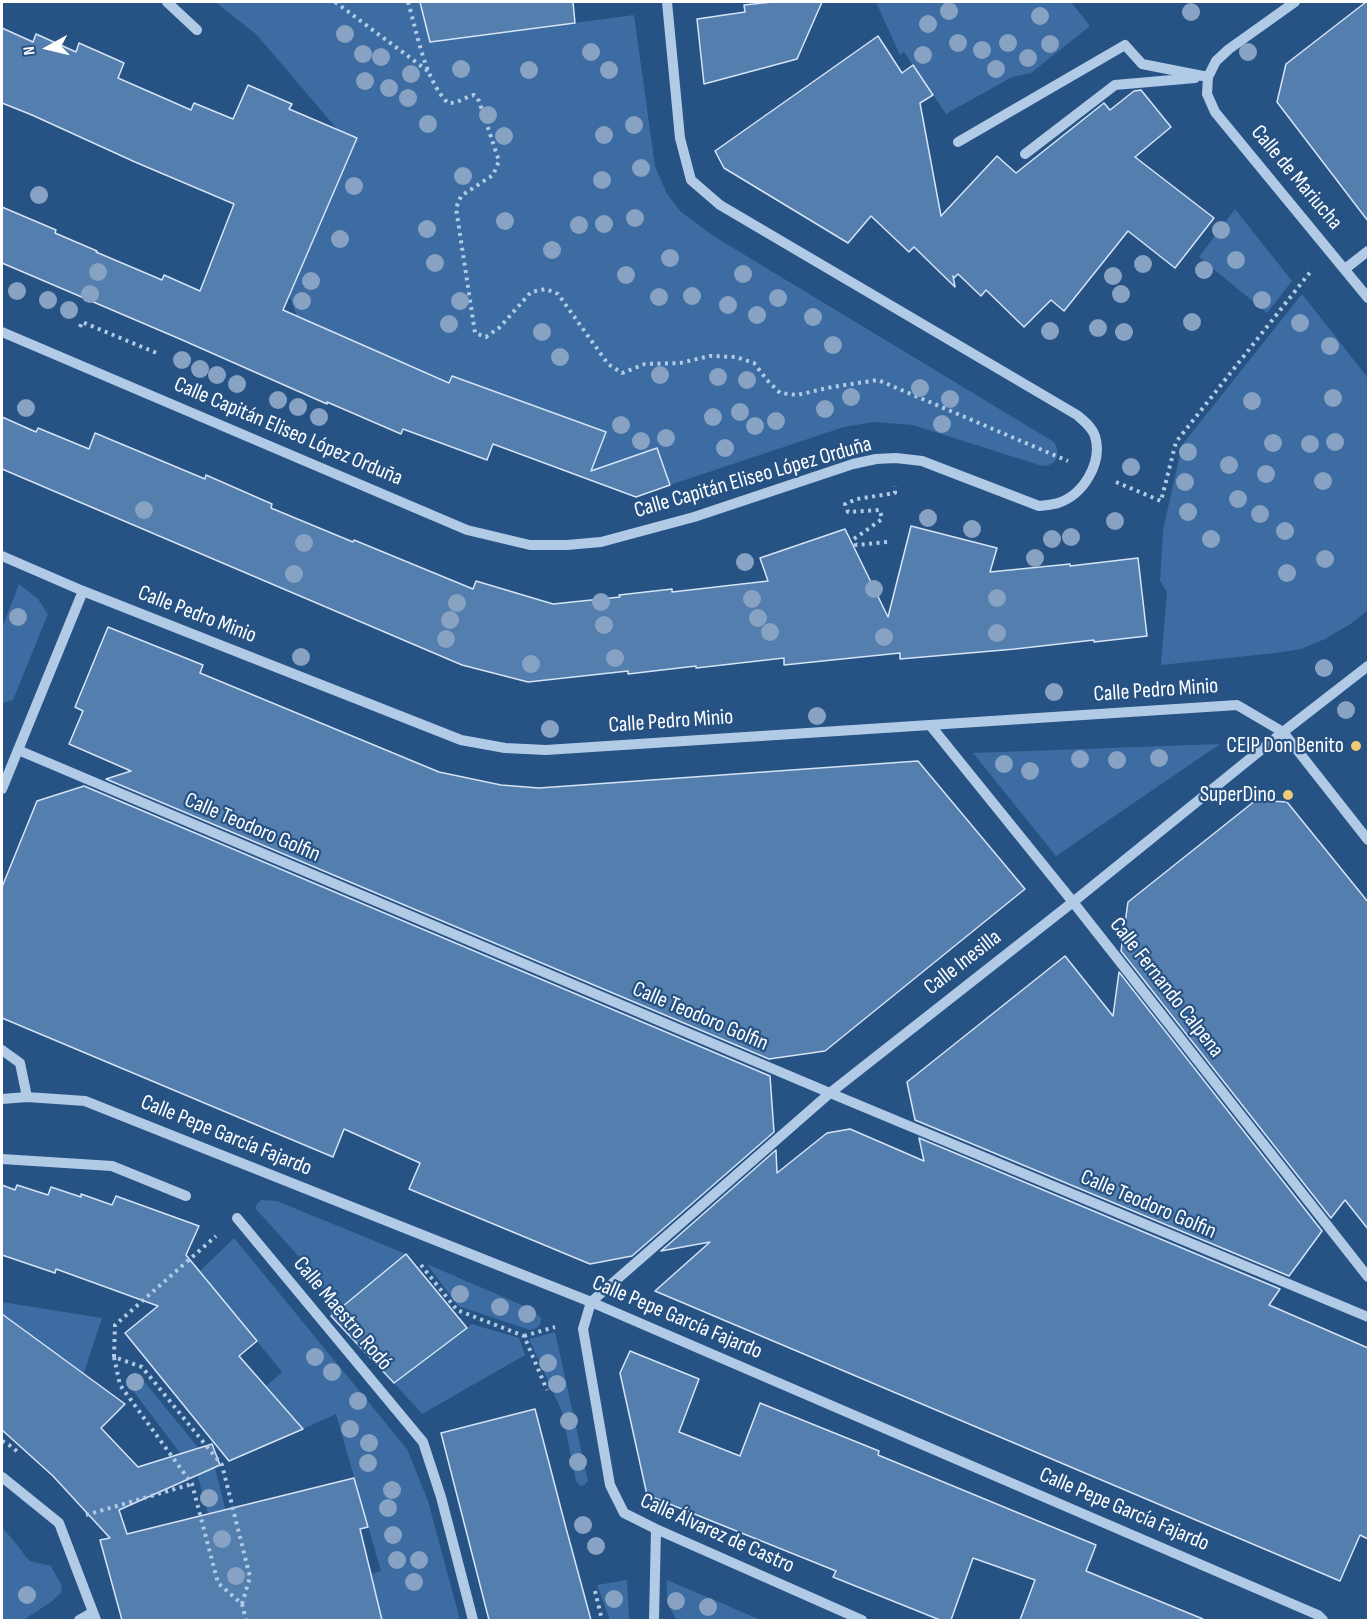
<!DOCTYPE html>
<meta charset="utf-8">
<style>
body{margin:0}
#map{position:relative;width:1370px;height:1622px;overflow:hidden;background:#275284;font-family:"Sofia Sans Condensed",sans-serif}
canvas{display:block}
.frame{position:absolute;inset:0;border:3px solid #fff;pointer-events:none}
.north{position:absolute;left:18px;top:18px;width:60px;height:60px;-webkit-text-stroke:4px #275284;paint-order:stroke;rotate:262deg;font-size:16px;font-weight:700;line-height:24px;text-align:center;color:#fff}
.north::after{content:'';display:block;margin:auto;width:21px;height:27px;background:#fff;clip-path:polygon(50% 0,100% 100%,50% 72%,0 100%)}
</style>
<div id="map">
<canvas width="1370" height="1622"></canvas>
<div class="frame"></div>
<div class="north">N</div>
</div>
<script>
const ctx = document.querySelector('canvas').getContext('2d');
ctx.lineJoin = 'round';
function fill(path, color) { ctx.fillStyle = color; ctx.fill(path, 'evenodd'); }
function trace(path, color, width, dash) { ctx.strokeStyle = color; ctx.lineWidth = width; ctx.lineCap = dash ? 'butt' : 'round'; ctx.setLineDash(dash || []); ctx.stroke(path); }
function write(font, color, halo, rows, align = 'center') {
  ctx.font = font + ' "Sofia Sans Condensed",sans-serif'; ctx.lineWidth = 4.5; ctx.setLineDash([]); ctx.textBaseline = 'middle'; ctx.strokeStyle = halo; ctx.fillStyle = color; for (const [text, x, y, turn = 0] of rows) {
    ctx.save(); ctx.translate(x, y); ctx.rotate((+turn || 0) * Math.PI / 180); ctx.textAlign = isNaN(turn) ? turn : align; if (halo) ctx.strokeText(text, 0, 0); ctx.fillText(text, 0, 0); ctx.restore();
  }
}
fill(new Path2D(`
 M215 2H420L431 42 634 15 655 166 667 194 681 212 715 237 1054 442C1062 455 1056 466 1042 466L913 425 874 422 844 427 670 485 657 449 591 471 605 432 452 376 450 382 368 348 354 341 297 316 289 295 357 138 337 129 256 34Z
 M876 2H1071L1090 26 1031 73 1012 77 946 114 904 52 900 55Z
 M1235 209 1292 281 1267 313 1199 257Z
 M1302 294 1368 378V610L1352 623 1325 639 1301 649 1276 653 1161 665 1167 592 1160 581 1163 530 1182 445Z
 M19 584 38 599 48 614 13 700 2 703V628Z
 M1220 744 1056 856 973 753Z
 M261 1200 277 1201 406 1254 331 1316 319 1279 256 1209V1205Z
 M234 1238 407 1449 428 1501 460 1620H369L381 1617 371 1574 381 1571 336 1414 303 1429 266 1386 282 1372 200 1271Z
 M427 1264 533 1310 541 1318C541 1326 538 1329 530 1330L458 1306Z
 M2 1302 102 1318 84 1373 35 1338 32 1342 2 1330Z
 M472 1324 519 1338 525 1355 422 1414 394 1383Z
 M555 1332 588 1481 584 1485 581 1486 576 1481 562 1412 529 1339Z
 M133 1374H138L215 1468 242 1577H225L198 1477 128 1384 129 1377Z
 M2 1527 18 1546 26 1557 30 1561 51 1566 62 1586 61 1593 51 1602 25 1619 2 1620Z
 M627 1580 629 1620H610L597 1585Z
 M667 1580 761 1620H677C668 1607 666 1596 667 1580Z`), '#3c6ca1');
const building = new Path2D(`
 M420 2H573L575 23 430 42Z
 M772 2H822L797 59 704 84 697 19 745 12 744 5Z
 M1366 2H1368V221L1277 102 1286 64Z
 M2 28 33 42 36 34 76 52 79 43 124 63 118 78 191 110 194 103 233 119 248 85 292 104 289 109 357 138 283 310 449 383 452 376 606 432 591 471 657 448 670 485 636 497 493 444 487 460 403 429 401 434 327 402V404L180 339 2 263V207L56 230 55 233 97 251 96 252 162 280 164 275 200 291 234 204 135 162 32 115 2 103Z
 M878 36 902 73 913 65 933 95 920 103 941 216 997 156 1016 173 1104 103 1110 110 1134 91 1141 90 1171 127 1135 157 1214 218 1175 268 1128 231 1064 311 1051 300 1024 327 986 290 981 296 958 274 954 278 953 276 955 287 914 247 909 252 871 216 848 243 724 168 715 151Z
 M2 417 36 432 38 428 89 449 95 433 205 479 206 475 272 504 271 508 353 542 354 540 473 589 476 581 553 604 620 597 619 595 672 589V592L768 581 760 558 845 529 888 617 911 526 997 548 990 572 1070 564V566L1138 558 1147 636 1094 642V640L1015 649 900 659V653L784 665V658L696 668V666L628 674V671L528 682 462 665 2 469Z
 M108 627 203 665 200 673 439 772 501 785 539 788 918 761 1025 889 825 1051 769 1059 106 779 131 771 69 744 83 711 75 707Z
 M84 786 770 1076 774 1132 632 1256 590 1264 409 1189 420 1163 344 1129 333 1157 2 1018V887L37 801Z
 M1256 800 1287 802 1368 902V1229L1345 1200 1331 1218 1121 951 1128 902Z
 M1065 956 1113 1016 1119 972 1322 1231 1289 1276 915 1120 907 1082Z
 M850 1129 924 1161 919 1138 1280 1289 1269 1305 1368 1348V1539L1360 1535 1340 1581 655 1291 710 1242 661 1251 776 1150 777 1173 827 1133Z
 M2 1185 15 1190 17 1185 48 1195 51 1187 81 1197V1194L112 1205 116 1196 199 1226 186 1255 257 1341 239 1356 303 1429 229 1461 125 1333 158 1306 56 1269 55 1273 2 1255Z
 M406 1254 467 1328 394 1383 331 1316Z
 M2 1314 125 1404 101 1428 138 1467 212 1444 220 1465 119 1510 127 1534 354 1478 368 1527 360 1529 382 1620H122L100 1540 110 1538 53 1476 2 1430Z
 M630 1351 699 1379 679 1432 740 1456 760 1403 879 1451 878 1455 1096 1545 1086 1571 1203 1619V1620H1020L1035 1580 973 1558 951 1620H940L833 1577 836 1571 647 1495 620 1373Z
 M535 1409 566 1528 591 1620H489L441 1433Z`);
fill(building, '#547eae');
trace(building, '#d5e4f6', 1.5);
trace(new Path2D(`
 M335 2 428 71
 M408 2C417 32 425 81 448 103 457 104 465 97 474 95L479 101 499 161 493 175 461 196 456 208 475 333 486 337 500 327 531 292 546 289 558 294 608 364 622 373 645 364 680 363 710 356 736 357 754 363 767 380 780 393 797 395 832 387 878 380 1068 461
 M80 327 82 322 159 354
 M1116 482 1161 501 1176 442 1311 271
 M887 542 856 545 854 539 882 519 880 510 848 512 845 504 857 499 895 493V486
 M421 1265 457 1310 524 1336 547 1390
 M524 1336 555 1327
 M114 1357 115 1325 216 1236
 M2 1441 9 1445 18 1452
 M86 1515 192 1484
 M595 1591 602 1620
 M242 1604 250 1577 222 1465 142 1367 114 1357 120 1385 192 1484 218 1583 242 1604 246 1620`), '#b1cbe7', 4, [3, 4.5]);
trace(new Path2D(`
 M167 2 197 30
 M1295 2 1229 49 1216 61 1208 77 1207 94 1215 112 1368 298
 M958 142 1125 45 1142 64 1208 77
 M1025 154 1115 85 1195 78
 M1345 269 1368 251
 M2 332 467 530 530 545H567L601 542 694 517 853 464 876 459 896 458 922 461 1039 506C1045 505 1052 505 1058 503 1083 495 1103 463 1095 436 1092 427 1084 421 1077 415L720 205 691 180 680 138 667 2
 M2 556 83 591 461 740 505 748 546 750 1237 705 1283 732 1368 840
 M930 725 1073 902 1368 1277
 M18 750 830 1093 1368 1317
 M2 789 83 591
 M2 1050 20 1063 27 1097
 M2 1099 27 1097 85 1101 591 1302 1318 1615 1323 1620
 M2 1159 112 1166 186 1196
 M237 1218 423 1442 441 1497 473 1620
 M591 1302 830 1093 1073 902 1283 732 1368 666
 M591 1302 583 1329 610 1485 624 1513 656 1529 862 1620
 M2 1477 59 1523 96 1620
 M79 1620 93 1612
 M654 1620 656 1529`), '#b1cbe7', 10);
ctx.fillStyle = '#87a2c3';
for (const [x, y] of [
 [949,11],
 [1191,12],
 [1040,16],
 [928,24],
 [345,34],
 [958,43],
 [1008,43],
 [1050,44],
 [982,50],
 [591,52],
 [1248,52],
 [363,54],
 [923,55],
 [381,57],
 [1028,58],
 [461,69],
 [996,69],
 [529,70],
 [609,70],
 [411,74],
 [365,81],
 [389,88],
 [408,98],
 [488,115],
 [428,124],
 [634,125],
 [604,135],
 [504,136],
 [641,168],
 [463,176],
 [602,180],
 [354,186],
 [39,195],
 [635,218],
 [505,221],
 [604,224],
 [579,225],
 [427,229],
 [1221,230],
 [340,239],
 [552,250],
 [670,258],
 [1236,260],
 [435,263],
 [1143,264],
 [1204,270],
 [98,272],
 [743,274],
 [626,275],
 [1113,276],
 [311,281],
 [17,291],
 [90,294],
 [1121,294],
 [692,296],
 [659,297],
 [778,298],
 [48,300],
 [1262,300],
 [302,301],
 [460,301],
 [728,305],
 [69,310],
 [757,315],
 [813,317],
 [1192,322],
 [1300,323],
 [449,324],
 [1098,328],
 [1050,331],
 [542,332],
 [1124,332],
 [833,345],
 [1330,346],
 [560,357],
 [182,360],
 [200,369],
 [217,375],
 [660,375],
 [718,377],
 [747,380],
 [237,384],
 [920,388],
 [851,397],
 [1333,398],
 [950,399],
 [278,400],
 [1252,401],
 [298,407],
 [26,408],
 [825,409],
 [740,412],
 [319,417],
 [713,417],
 [776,421],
 [942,424],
 [621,425],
 [755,426],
 [666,438],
 [641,441],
 [1335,442],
 [1273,443],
 [1310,444],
 [725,448],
 [1188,452],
 [1229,465],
 [1131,467],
 [1266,474],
 [1323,481],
 [1185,482],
 [1238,499],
 [144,510],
 [1188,512],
 [1260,514],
 [928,518],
 [1115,521],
 [972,529],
 [1285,531],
 [1071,537],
 [1052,539],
 [1211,539],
 [304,543],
 [1035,558],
 [1325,559],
 [745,562],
 [1287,573],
 [294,574],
 [874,589],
 [997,598],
 [752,599],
 [601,602],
 [457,603],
 [18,617],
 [758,618],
 [450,620],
 [604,625],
 [770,632],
 [997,633],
 [884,637],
 [446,639],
 [301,657],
 [615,658],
 [531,664],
 [1324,668],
 [1054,692],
 [1346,710],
 [817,716],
 [550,729],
 [1159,758],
 [1080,759],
 [1117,760],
 [1004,764],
 [1030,771],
 [460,1294],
 [500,1307],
 [527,1314],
 [315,1357],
 [548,1363],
 [332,1372],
 [135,1382],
 [557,1384],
 [358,1401],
 [569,1421],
 [350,1429],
 [369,1443],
 [578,1462],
 [368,1463],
 [392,1490],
 [209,1498],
 [388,1508],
 [583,1525],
 [393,1535],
 [222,1539],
 [596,1546],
 [397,1560],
 [419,1560],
 [236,1576],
 [414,1582],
 [27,1595],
 [614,1599],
 [676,1601],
 [708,1607]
]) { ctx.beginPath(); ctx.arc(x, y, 9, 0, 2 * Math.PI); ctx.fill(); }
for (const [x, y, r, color] of [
 [1356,746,6,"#efca77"],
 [1288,795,6,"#efca77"]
]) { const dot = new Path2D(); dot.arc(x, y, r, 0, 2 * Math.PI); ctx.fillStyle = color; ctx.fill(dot); trace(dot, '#275284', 2); }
write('22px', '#fff', '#275284', [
 ["Calle de Mariucha",1296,178,50],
 ["Calle Capitán Eliseo López Orduña",288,432,23],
 ["Calle Capitán Eliseo López Orduña",753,478,-16],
 ["Calle Pedro Minio",197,615,21],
 ["Calle Pedro Minio",1156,691,-4],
 ["Calle Pedro Minio",671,722,-4],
 ["Calle Teodoro Golfin",252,828,23],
 ["Calle Inesilla",963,963,-38],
 ["Calle Fernando Calpena",1166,988,52],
 ["Calle Teodoro Golfin",700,1017,23],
 ["Calle Pepe García Fajardo",226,1136,22],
 ["Calle Teodoro Golfin",1148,1205,23],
 ["Calle Maestro Rodó",342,1314,50],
 ["Calle Pepe García Fajardo",677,1318,23],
 ["Calle Pepe García Fajardo",1124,1510,23],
 ["Calle Álvarez de Castro",717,1534,24]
]);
write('22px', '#fff', '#275284', [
 ["CEIP Don Benito",1344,746],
 ["SuperDino",1276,795]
], 'right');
</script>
